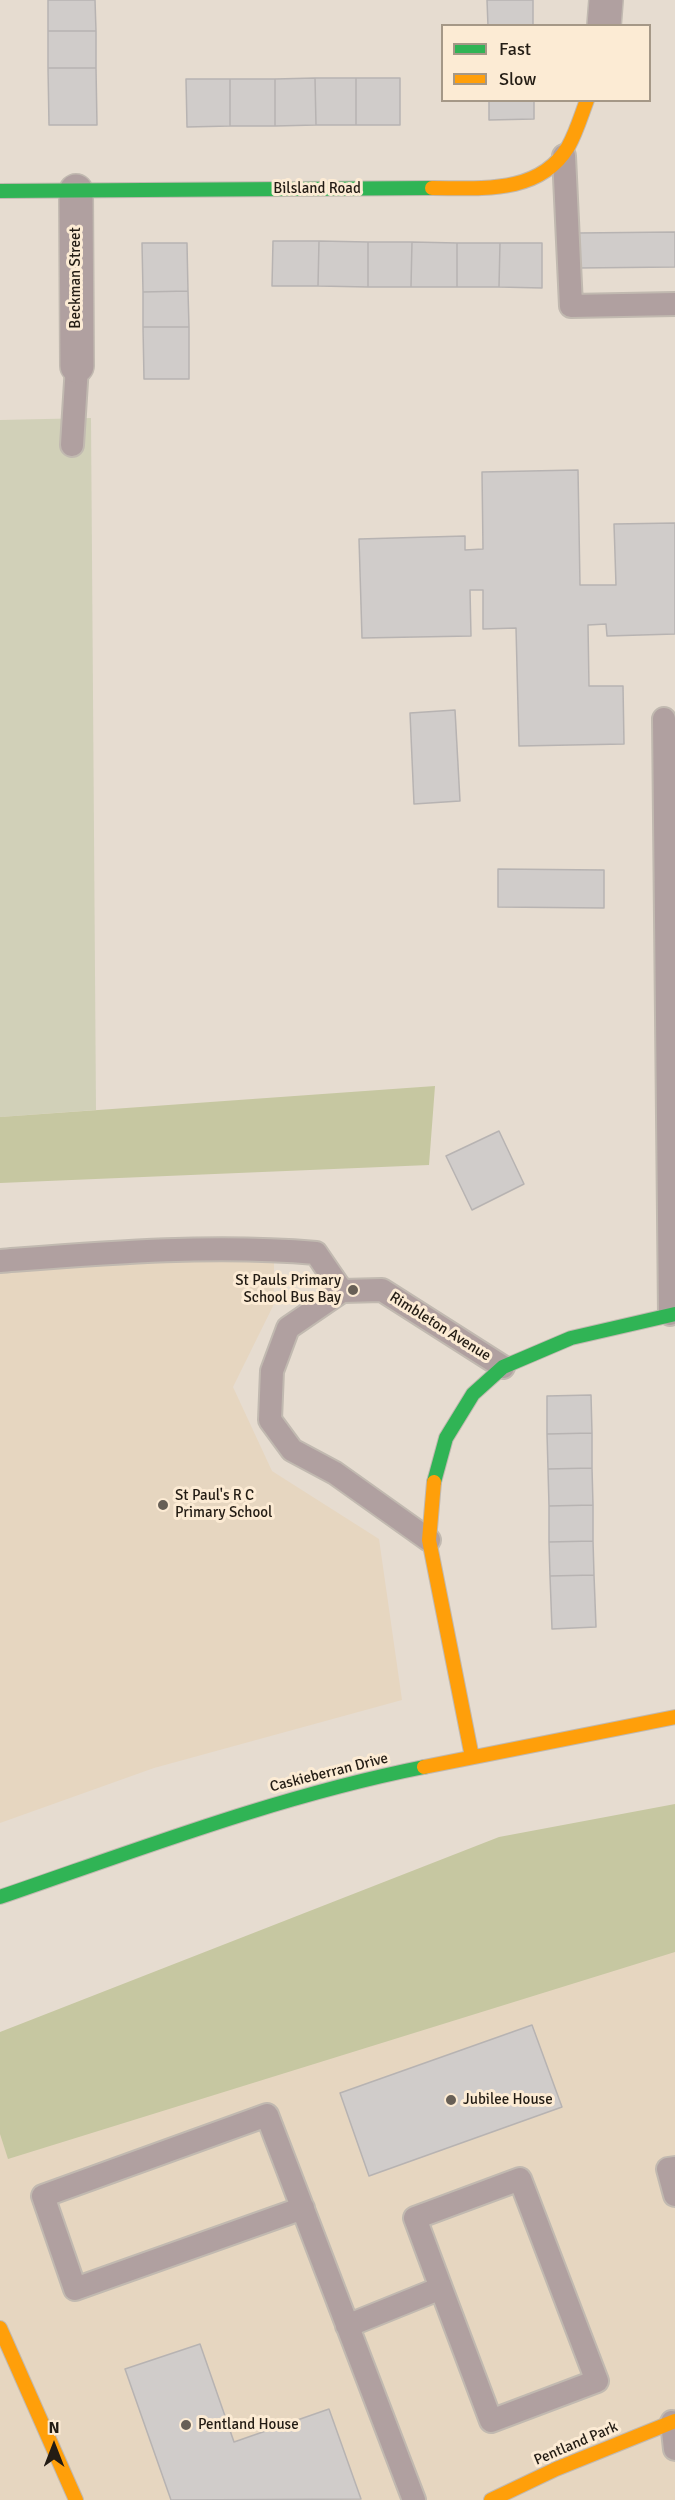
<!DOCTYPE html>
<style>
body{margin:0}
#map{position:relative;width:675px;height:2500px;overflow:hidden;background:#e6dcd0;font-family:Signika,sans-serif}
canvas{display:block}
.legend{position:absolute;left:441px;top:24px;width:210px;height:78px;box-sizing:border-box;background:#fcebd4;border:2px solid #a59887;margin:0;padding:8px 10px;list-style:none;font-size:18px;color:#231c14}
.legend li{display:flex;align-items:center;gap:12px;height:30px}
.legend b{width:30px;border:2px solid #a59887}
.north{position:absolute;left:24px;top:2416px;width:60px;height:60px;-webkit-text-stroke:4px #fcebd4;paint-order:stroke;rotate:0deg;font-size:16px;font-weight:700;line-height:24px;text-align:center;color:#231c14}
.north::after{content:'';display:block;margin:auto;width:21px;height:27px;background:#231c14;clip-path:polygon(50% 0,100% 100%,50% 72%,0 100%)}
</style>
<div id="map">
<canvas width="675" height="2500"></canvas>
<ul class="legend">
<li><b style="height:8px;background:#30b455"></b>Fast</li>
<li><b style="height:8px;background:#ff9f0a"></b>Slow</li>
</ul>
<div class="north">N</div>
</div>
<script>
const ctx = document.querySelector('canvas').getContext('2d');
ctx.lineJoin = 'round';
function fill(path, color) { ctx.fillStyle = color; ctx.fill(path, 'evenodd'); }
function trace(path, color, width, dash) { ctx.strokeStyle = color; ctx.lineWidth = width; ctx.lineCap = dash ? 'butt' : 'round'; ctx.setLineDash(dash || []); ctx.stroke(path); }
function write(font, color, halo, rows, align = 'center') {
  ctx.font = font + ' Signika,sans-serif'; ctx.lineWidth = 6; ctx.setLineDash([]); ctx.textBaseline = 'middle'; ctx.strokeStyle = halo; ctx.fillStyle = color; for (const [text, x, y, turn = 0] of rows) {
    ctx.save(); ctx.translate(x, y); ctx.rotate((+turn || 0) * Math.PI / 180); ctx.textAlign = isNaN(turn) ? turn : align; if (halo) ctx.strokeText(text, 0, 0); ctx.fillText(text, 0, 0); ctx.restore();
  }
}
fill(new Path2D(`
 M274 1239V1304L233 1387 272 1471 379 1539 402 1700 154 1768 0 1823V1249Z
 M675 1949V2500H0V2104Z`), '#e6d6c0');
fill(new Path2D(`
 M91 418 96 1110 0 1117V420Z`), '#d1d0b8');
fill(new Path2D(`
 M435 1086 429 1165 0 1183V1117Z
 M675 1804V1952L8 2159 0 2134V2032L499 1837Z`), '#c6c7a1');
const building = new Path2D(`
 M48 0H95L96 31H48Z
 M487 0H533V26H488Z
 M48 31H96V68H48Z
 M48 68H96L97 125H49Z
 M315 78 316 125 275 126V79Z
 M315 78H356V125H316Z
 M356 78H400V125H356Z
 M186 79H230V126L187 127Z
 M230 79H275V126H230Z
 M489 100H534V119L489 120Z
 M675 232V267L578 268V233Z
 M273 241H319L318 286H272Z
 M319 241 368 242V287L318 286Z
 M368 242H412L411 287H368Z
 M412 242 457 243V287H411Z
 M142 243H187L188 291 143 292Z
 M457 243H500L499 287H457Z
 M500 243H542V288L499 287Z
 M188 291 189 327H143V292Z
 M143 327H189V379H144Z
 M578 470 580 585H616L614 524 675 523V634L607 636 606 624 588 625 589 686H623L624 744 519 746 516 628 483 629V590H470L471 636 362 638 359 539 465 536V550L483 549 482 472Z
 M455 710 460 801 414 804 410 713Z
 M498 869 604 870V908L498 907Z
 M499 1131 524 1184 472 1210 446 1156Z
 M591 1395 592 1433 547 1434V1396Z
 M592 1433V1468L548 1469 547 1434Z
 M592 1468 593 1505 549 1506 548 1469Z
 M593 1505V1541L549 1542V1506Z
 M593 1541 594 1575 550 1576 549 1542Z
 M594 1575 596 1627 552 1629 550 1576Z
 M532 2025 562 2107 369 2176 340 2093Z
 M200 2344 234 2442 329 2409 361 2499 171 2500 125 2369Z`);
fill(building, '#d0ccca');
trace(building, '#b7b3b2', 1.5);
const lane = new Path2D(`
 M564 156 571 306 675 304
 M72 445 77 366
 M664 719 670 1314
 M0 1261C105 1253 211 1244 316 1253L342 1291
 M429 1540 335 1473 292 1450 270 1420 272 1371 288 1328 342 1291 382 1290 503 1367
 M675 2168 668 2169 675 2195
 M303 2208 75 2289 43 2196 267 2115C316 2243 365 2372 414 2500
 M347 2326 441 2288 491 2421 597 2381 520 2179 415 2218 441 2288
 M672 2422 675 2449`);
const street = new Path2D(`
 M604 26 606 0
 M76 191 77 366`);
const fast = new Path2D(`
 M0 191 432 188
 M434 1482 446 1438 473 1394 503 1367 571 1338 675 1314
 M0 1897C140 1849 278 1796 424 1767`);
const slow = new Path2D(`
 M432 188C479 188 539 195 568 147 576 133 581 116 587 100
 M434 1482 429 1540 472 1757
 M424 1767 675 1717
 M0 2328 76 2500
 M491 2500 556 2469 675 2421`);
trace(lane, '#c1b9b0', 26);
trace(street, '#c1b9b0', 36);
trace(fast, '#c1b9b0', 16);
trace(slow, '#c1b9b0', 16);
trace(lane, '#b0a0a0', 22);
trace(street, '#b0a0a0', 33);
trace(fast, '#30b455', 14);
trace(slow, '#ff9f0a', 14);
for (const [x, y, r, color] of [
 [353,1290,6,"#675f56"],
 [163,1505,6,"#675f56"],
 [451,2100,6,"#675f56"],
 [186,2425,6,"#675f56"]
]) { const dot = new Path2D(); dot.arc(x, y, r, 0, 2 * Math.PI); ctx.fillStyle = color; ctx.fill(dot); trace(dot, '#fcebd4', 2); }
write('15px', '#231c14', '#fcebd4', [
 ["Bilsland Road",317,189],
 ["Beckman Street",76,278,-90],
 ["Rimbleton Avenue",440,1327,32],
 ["Caskieberran Drive",329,1773,-14],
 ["Pentland Park",576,2444,-23]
]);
write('15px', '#231c14', '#fcebd4', [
 ["St Pauls Primary",341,1281,"right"],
 ["School Bus Bay",341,1298,"right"],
 ["St Paul's R C",175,1496],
 ["Primary School",175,1513],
 ["Jubilee House",463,2100],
 ["Pentland House",198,2425]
], 'left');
</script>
